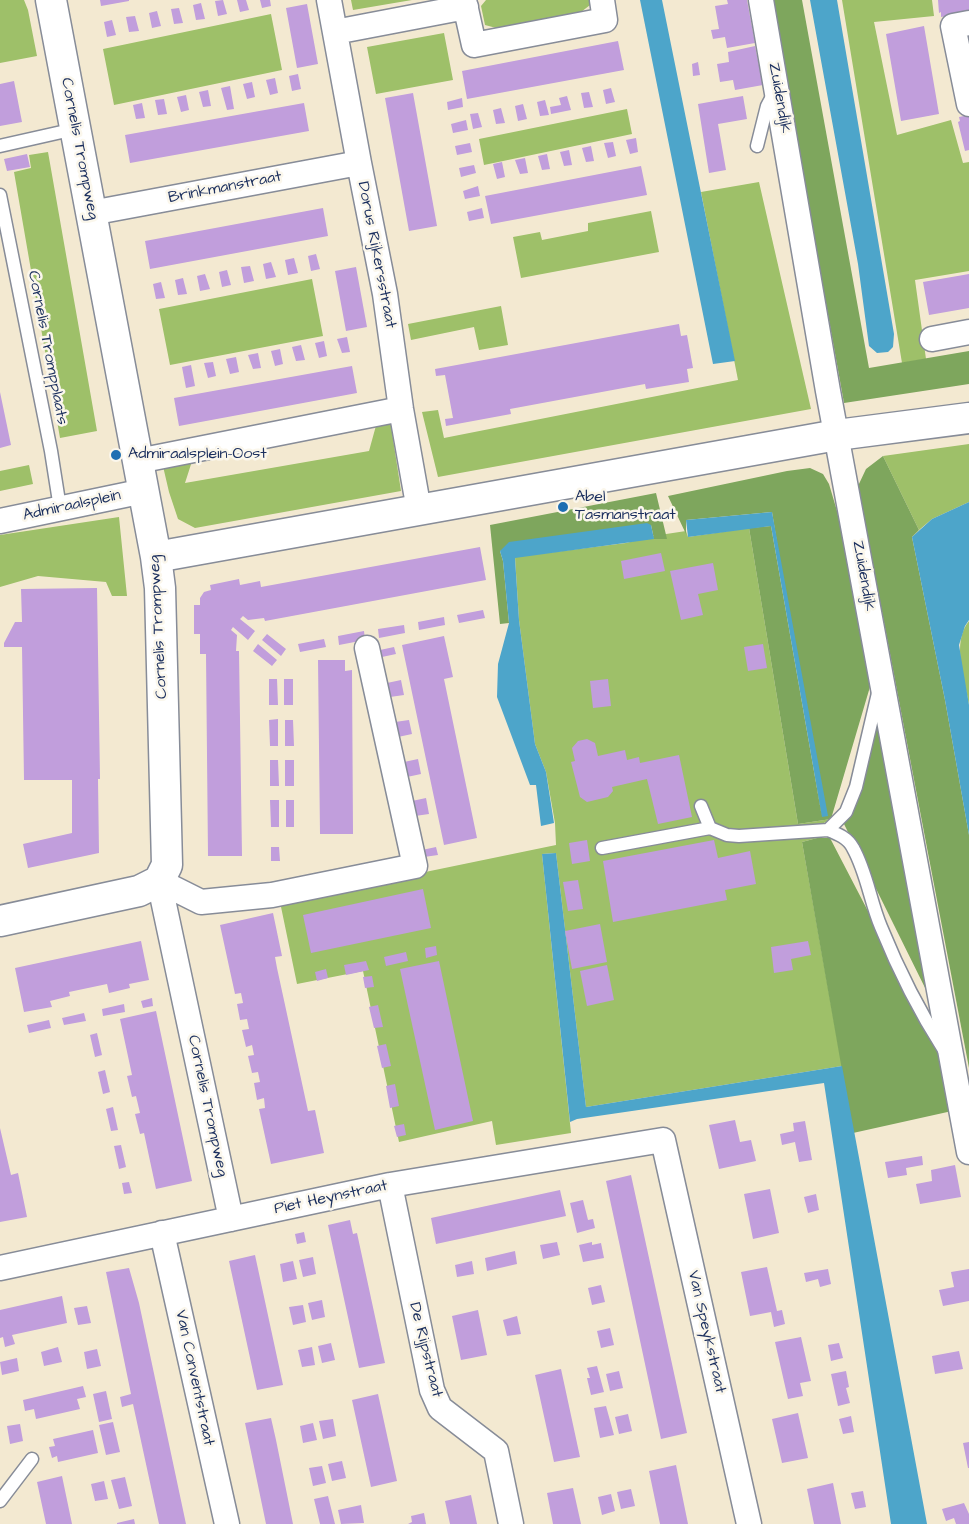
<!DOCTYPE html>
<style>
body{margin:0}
canvas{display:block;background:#f3e9d1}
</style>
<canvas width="969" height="1524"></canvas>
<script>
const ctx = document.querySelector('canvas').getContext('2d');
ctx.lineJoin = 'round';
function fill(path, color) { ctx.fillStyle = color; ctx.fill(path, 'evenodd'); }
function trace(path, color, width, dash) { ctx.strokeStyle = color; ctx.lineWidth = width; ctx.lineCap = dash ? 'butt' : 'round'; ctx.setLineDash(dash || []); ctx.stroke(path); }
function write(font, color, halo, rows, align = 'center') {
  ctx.font = font + ' "Architects Daughter",sans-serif'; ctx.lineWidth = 5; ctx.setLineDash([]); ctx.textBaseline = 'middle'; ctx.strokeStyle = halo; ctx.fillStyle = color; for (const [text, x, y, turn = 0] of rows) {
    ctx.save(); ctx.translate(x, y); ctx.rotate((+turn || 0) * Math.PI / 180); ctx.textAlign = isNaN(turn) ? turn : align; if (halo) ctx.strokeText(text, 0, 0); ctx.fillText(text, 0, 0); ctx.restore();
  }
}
fill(new Path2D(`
 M0 0H24L28 10 37 56 0 63Z
 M351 0H412L353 10Z
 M486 0H594V2L581 12 500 29 485 25 481 6Z
 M842 0H932L934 16 874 22 897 135 951 120 963 163 969 162V271L915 280 926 359 902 363Z
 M271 14 282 70 114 105 103 49Z
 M444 33 453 80 376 94 367 47Z
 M627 109 632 134 484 165 479 139Z
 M48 152 97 431 60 438 14 172 31 168 29 155Z
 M759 182 811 409 438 477 422 412 438 410 444 438 738 380 701 192Z
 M651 211 659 252 521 278 513 237 540 232 542 240 588 231V223Z
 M312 279 323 336 170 365 159 309Z
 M501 306 508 345 479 350 474 327 411 340 408 324Z
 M390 419 401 491 195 528 178 519 169 492 162 462 194 455 185 483 369 451 377 422Z
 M969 444V502L932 519 919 530 883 456Z
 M29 465 33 484 0 491V471Z
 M119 517 127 596H112L106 582 38 576 0 587V535Z
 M749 528 798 824 831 819 815 828 817 838 802 842 842 1066 586 1107 556 853 542 854 571 1133 496 1145 492 1121 399 1142 363 971 297 984 280 902 556 845 555 823 546 772 535 744 519 620 515 557 626 543 653 536 686 531 688 537Z
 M969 621V705C965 679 951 643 969 621Z`), '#9ec069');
fill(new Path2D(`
 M771 0H802L869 368 969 351V384L844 403Z
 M883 456 919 530 912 537 945 700 969 835V1068L858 486 866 469Z
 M810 468 823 474 829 484 837 511 872 680 831 819 798 824 749 528 771 526 822 817 772 512 686 520V534L668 496 787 471Z
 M656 493 667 539H654L651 525 500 551 503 561 509 623 500 624 490 525Z
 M877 716 936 1010 844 824Z
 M817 838H830L937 1044 952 1111 853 1133 802 842Z`), '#7ea65d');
fill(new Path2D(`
 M640 0H662L735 361 713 364Z
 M810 0H837L894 334 893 347 888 352 877 353 869 346 858 264Z
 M969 502V620L965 626 959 645 969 705V835L945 700 912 537 932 519Z
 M772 512 828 816 822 817 771 526 688 537 686 520Z
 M647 523 651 525 654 539 515 558 519 620 535 744 546 772 554 823 541 826 536 785H530L497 697 498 664 509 623 503 561 500 551 509 542Z
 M556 853 586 1107 842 1066 927 1524H891L824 1083 577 1119 570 1122 542 854Z`), '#4da5ca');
fill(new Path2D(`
 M100 0H129V1L101 6Z
 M223 0 227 14 218 16 215 1Z
 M237 0H246L249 10 240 12Z
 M260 0H270L271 6 262 8Z
 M727 0H747L755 43 727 48 725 37 713 39 711 30 719 29 715 6 728 4Z
 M938 0H969V12L941 17V12L939 13Z
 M201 3 205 19 196 20 193 5Z
 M307 4 318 64 297 68 286 8Z
 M179 8 183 23 174 24 171 9Z
 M157 11 161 26 152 28 149 13Z
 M135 16 139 31 129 32 126 17Z
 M112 20 116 35 107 37 104 22Z
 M924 26 939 114 901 121 886 34Z
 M618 41 624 70 467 99 462 71Z
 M755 46 763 85 735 90 733 80 720 82 717 64 729 62 728 52Z
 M698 62 700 75 693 76 692 64Z
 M298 74 301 89 292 91 289 76Z
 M275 78 278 93 270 95 266 80Z
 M14 81 22 122 0 126V84Z
 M252 82 255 97 247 99 243 84Z
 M230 86 234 109 227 110 221 88Z
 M611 88 615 102 606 104 603 90Z
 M208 90 211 106 203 107 199 92Z
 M589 92 593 107 584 108 581 93Z
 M413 93 437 226 409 231 385 98Z
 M186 95 189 110 181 112 177 97Z
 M567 96 571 110 551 114 550 107 561 105 559 98Z
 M743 96 747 119 718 124 726 170 709 173 698 104Z
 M462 98 463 107 448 110 447 102Z
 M164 99 167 114 158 115 155 100Z
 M545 100 549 115 540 116 537 102Z
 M142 103 145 118 136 119 133 105Z
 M304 103 309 131 130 163 125 135Z
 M523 104 527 119 518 121 515 106Z
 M501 108 505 123 496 124 493 110Z
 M478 113 482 127 473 129 470 114Z
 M969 115V150L965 151 958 122 960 121 959 117Z
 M466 120 468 130 453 133 451 124Z
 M636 138 638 152 630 154 626 140Z
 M613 142 616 156 608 158 604 143Z
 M470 143 472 152 457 155 455 146Z
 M591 146 594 161 586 162 582 148Z
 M569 150 572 165 564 166 560 152Z
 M27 154 30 167 7 171 4 159Z
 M547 154 550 169 542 170 538 156Z
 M525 158 528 173 520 174 515 160Z
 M502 162 505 177 497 179 493 164Z
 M474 165 476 173 461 177 459 168Z
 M641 166 647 195 491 224 485 196Z
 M478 186 480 196 465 199 463 191Z
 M323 208 328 236 150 269 145 241Z
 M482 208 484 218 469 221 467 212Z
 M316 254 320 269 311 271 308 256Z
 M294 258 298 273 288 275 285 260Z
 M271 262 276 277 266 279 263 264Z
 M250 266 254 281 244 283 241 267Z
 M356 267 367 327 346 331 335 271Z
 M227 270 231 285 222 287 219 272Z
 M205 274 210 289 200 291 197 276Z
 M969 274V308L929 315 923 282Z
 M183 278 187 294 178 295 175 280Z
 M161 282 165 298 156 299 153 284Z
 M679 324 681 336 687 335 693 368 687 369 689 382 646 389 645 384 510 409 511 414 446 426 445 419 453 418 445 375 436 376 435 369Z
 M347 337 350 352 342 353 337 339Z
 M324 341 327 356 319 358 315 343Z
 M301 345 305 360 296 361 292 347Z
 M280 349 283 364 275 366 271 351Z
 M258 353 261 368 253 369 248 355Z
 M236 357 239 372 230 374 226 359Z
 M213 362 216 376 208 378 204 363Z
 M191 365 195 386 186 388 182 367Z
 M352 366 357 393 179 426 174 398Z
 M0 392 11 445 0 448Z
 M480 547 486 580 265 621 264 618 248 620 243 616 240 619 255 631 248 640 233 627 231 630 237 635 236 651H239L242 856H208L206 654H200V634H194V605H200V598L204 592 211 590 210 585 239 579 240 585 260 581 261 587Z
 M661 553 665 571 624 579 621 561Z
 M713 563 718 590 698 594 703 615 681 620 670 571Z
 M97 588 100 779H98L99 853 28 868 23 844 72 833V780H24L22 647H4V643L15 622H22L21 589Z
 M483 610 485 618 459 623 457 615Z
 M444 617 445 625 419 630 418 622Z
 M404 625 405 633 379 638 378 629Z
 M364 631 365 640 339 645 338 636Z
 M267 634 286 649 281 656 262 640Z
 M444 636 453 677 444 679 477 838 444 845 402 645Z
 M324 639 326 647 300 652 298 644Z
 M258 644 277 660 272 666 253 651Z
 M763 644 767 668 748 671 744 647Z
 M394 647 396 654 382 657 380 650Z
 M318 660H345V671L352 670 353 834H320Z
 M269 679H277L278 705H269Z
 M284 679H293V705H284Z
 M608 679 611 706 593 708 590 681Z
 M401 680 404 695 390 697 387 683Z
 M278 719V746H270L269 720Z
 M285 720H293L294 746H285Z
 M409 720 412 734 398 737 395 722Z
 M587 739 595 743 598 756 625 750 627 760 639 757 640 763 679 755 692 817 658 824 647 779 612 787 613 791 608 797 587 802 580 797 571 762 575 761 572 748 578 741Z
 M418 759 421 774 407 777 404 762Z
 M270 760H278L279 786H270Z
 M285 760H294V786H285Z
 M426 798 429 814 415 816 412 801Z
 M270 800H279V827H271Z
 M286 800H294V827H286Z
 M587 840 590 861 572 864 569 843Z
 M714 840 718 858 750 851 756 884 725 890 727 900 613 922 603 861Z
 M271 847H279L280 861H271Z
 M436 847 438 855 424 857 422 850Z
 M578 880 583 909 568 911 563 882Z
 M423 889 431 928 311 953 303 915Z
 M273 913 282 956 275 957 277 968 308 1111 315 1110 324 1153 271 1164 259 1109 265 1108 264 1098 257 1100 254 1083 260 1082 258 1072 252 1073 248 1056 254 1055 252 1045 246 1047 242 1030 249 1029 247 1019 240 1020 237 1004 243 1003 241 993 235 994 220 925Z
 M600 924 607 962 572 969 565 931Z
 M141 941 149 980 129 984 130 988 109 993 107 984 69 992 70 996 50 1001 52 1007 24 1012 15 968Z
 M808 941 811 955 791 959 793 970 774 973 771 947Z
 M436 946 437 955 426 958 425 948Z
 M406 952 408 961 386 966 384 957Z
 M366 961 369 970 346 975 344 965Z
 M439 961 473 1121 435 1130 400 969Z
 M607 965 614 1000 587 1006 580 971Z
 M326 969 328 978 317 981 315 972Z
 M372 976 374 987 365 988 363 977Z
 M152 998 153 1006 143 1008 141 1001Z
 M124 1004 125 1012 103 1016 102 1009Z
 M378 1005 383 1027 374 1028 369 1007Z
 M156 1011 192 1181 156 1189 144 1133 140 1134 135 1114 140 1113 136 1096 132 1097 127 1076 132 1075 120 1019Z
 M84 1013 86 1021 64 1025 62 1018Z
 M49 1020 51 1028 29 1033 27 1025Z
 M97 1033 102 1055 95 1057 90 1035Z
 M386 1044 391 1066 382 1068 377 1046Z
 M105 1070 110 1092 103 1094 98 1072Z
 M395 1084 399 1106 390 1108 386 1086Z
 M113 1107 118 1130 111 1131 106 1109Z
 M735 1120 740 1142 751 1140 756 1161 719 1169 709 1125Z
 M805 1121 812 1160 799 1162 795 1142 782 1145 780 1134 794 1131 793 1123Z
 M404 1124 406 1135 397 1137 394 1126Z
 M0 1128 11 1175 18 1173 27 1217 0 1222Z
 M121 1145 126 1167 119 1169 114 1146Z
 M922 1156 923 1165 906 1168 907 1175 888 1178 885 1162Z
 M955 1165 961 1197 920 1204 916 1184 932 1181 931 1170Z
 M631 1175 687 1433 661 1439 606 1181Z
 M129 1182 132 1193 124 1194 122 1183Z
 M770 1189 779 1233 753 1239 744 1194Z
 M560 1190 566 1216 436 1244 431 1218Z
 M816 1194 819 1210 808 1213 804 1197Z
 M583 1200 588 1220 593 1219 595 1228 577 1233 570 1203Z
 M350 1220 353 1234 357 1233 385 1363 359 1368 328 1225Z
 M304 1232 306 1242 297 1244 295 1234Z
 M557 1242 560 1255 543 1259 540 1245Z
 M592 1242V1245L601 1243 604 1258 583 1262 579 1245Z
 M515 1251 517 1264 487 1271 485 1258Z
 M255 1255 283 1385 257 1390 229 1261Z
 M313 1257 316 1274 303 1277 299 1260Z
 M293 1261 297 1279 283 1282 280 1264Z
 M472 1261 474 1274 457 1277 455 1265Z
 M767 1267 777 1311 782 1310 785 1324 774 1327 771 1312 750 1316 741 1272Z
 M129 1268 139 1303 186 1524H159L133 1404 122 1407 120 1397 131 1394 106 1272Z
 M828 1269 831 1284 820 1287 818 1279 806 1282 804 1273Z
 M969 1269V1301L943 1306 939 1290 954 1287 951 1272Z
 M601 1285 605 1302 592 1305 588 1288Z
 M62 1296 67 1323 12 1335 15 1344 5 1347 3 1337 0 1338V1310Z
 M322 1300 325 1317 312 1320 308 1303Z
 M303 1305 306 1322 293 1325 289 1307Z
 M87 1306 91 1323 78 1325 74 1308Z
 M478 1310 487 1355 461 1360 452 1316Z
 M517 1316 521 1334 507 1336 503 1320Z
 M610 1328 614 1345 601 1348 597 1331Z
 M801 1337 811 1381 800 1383 803 1396 788 1399 775 1342Z
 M331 1343 335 1360 322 1363 318 1346Z
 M839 1343 843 1358 831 1361 828 1345Z
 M58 1347 62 1362 44 1366 41 1352Z
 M312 1347 315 1365 302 1367 298 1350Z
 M97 1349 101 1366 87 1369 84 1352Z
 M959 1351 963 1369 935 1374 932 1356Z
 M17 1358 19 1371 2 1375 0 1362Z
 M597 1366 604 1392 591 1395 587 1378H590L587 1368Z
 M561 1369 580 1457 554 1462 535 1375Z
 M619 1371 623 1388 610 1391 606 1374Z
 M846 1371 849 1387 846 1388 850 1403 838 1406 831 1374Z
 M83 1386 86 1397 77 1399 80 1409 36 1419 34 1409 25 1411 23 1400Z
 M106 1391 112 1419 99 1422 93 1394Z
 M378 1394 397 1481 371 1487 352 1400Z
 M606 1406 614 1435 600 1438 594 1408Z
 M798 1413 808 1458 782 1463 772 1419Z
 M628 1414 632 1431 619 1434 615 1417Z
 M851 1416 854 1432 843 1434 839 1419Z
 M271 1418 276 1440 293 1524H266L245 1423Z
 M333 1419 336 1436 323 1439 319 1421Z
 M113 1422 120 1452 106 1455 99 1425Z
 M313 1423 317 1440 303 1443 300 1426Z
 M20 1424 23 1441 10 1444 7 1426Z
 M93 1430 98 1453 58 1462 57 1456 52 1458 49 1447 55 1446 53 1439Z
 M969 1442V1468H968L963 1443Z
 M342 1461 346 1478 332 1481 328 1464Z
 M676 1465 688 1524H660L649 1471Z
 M322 1466 326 1483 313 1486 309 1468Z
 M62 1476 72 1524H46L37 1482Z
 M125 1477 132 1506 119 1509 111 1480Z
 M104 1481 108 1499 95 1501 91 1484Z
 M833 1483 841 1524H814L807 1489Z
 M573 1488 581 1524H553L547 1493Z
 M631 1489 635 1506 621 1509 617 1492Z
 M863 1491 866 1507 855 1509 851 1493Z
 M611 1494 615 1511 602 1515 598 1497Z
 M471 1495 477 1524H450L445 1501Z
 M328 1496 335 1524H320L314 1499Z
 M964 1503 969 1514V1524H956L954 1518 946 1521 942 1509Z
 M361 1505 364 1523 341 1524 338 1510Z
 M424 1513 426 1524H408L412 1522 411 1516Z
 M134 1519 135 1524H117V1523Z`), '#c19edc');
const service = new Path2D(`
 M0 146 75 129
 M757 146 767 106 774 93
 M0 195 51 451 60 508
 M701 806 710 828 727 835 739 836 828 830C838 834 848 838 853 848 867 873 870 901 881 927 898 969 919 1011 944 1050
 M828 830 846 812 856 787 878 693
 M602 848 710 828
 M0 1501 32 1459`);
const minor = new Path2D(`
 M329 0 359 163 385 294 401 409 419 510
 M464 0 474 45 605 20 602 0
 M761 0 828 391 969 1152
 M969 23 953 26 969 104
 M335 32 466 7
 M91 213 359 163
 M932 339 969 332
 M138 461 401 409
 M0 521 144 491
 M159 881 201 902 272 895 415 866 367 648
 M159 881 231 1219
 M390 1185 432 1390 440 1408 496 1451 511 1524
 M162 1233 227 1524
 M0 1268 390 1185 663 1140 749 1524`);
const tertiary = new Path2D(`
 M156 557 837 435 969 418
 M0 921 139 891 159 881 167 865 160 588 156 557 51 0`);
trace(service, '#878c98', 15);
trace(minor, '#878c98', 27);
trace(tertiary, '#878c98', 33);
trace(service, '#fff', 12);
trace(minor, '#fff', 24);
trace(tertiary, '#fff', 30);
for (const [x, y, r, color] of [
 [116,455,6,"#1f6fb2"],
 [563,507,6,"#1f6fb2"]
]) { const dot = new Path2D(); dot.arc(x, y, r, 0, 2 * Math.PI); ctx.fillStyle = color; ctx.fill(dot); trace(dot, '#fbf7ec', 2); }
write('16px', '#1b2f5e', '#fbf7ec', [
 ["Zuidendijk",779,98,80],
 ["Cornelis Trompweg",79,149,79],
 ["Brinkmanstraat",225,188,-11],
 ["Dorus Rijkersstraat",376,255,79],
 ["Cornelis Trompplaats",47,348,79],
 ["Admiraalsplein",72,506,-12],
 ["Zuidendijk",863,576,80],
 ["Cornelis Trompweg",159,627,-93],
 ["Cornelis Trompweg",207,1106,78],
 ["Piet Heynstraat",331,1198,-12],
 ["Van Speykstraat",706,1332,77],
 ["De Rijpstraat",425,1350,76],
 ["Van Conventstraat",194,1378,78]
]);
write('16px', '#1b2f5e', '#fbf7ec', [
 ["Admiraalsplein-Oost",128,455],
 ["Abel",575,498],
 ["Tasmanstraat",575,516]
], 'left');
</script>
